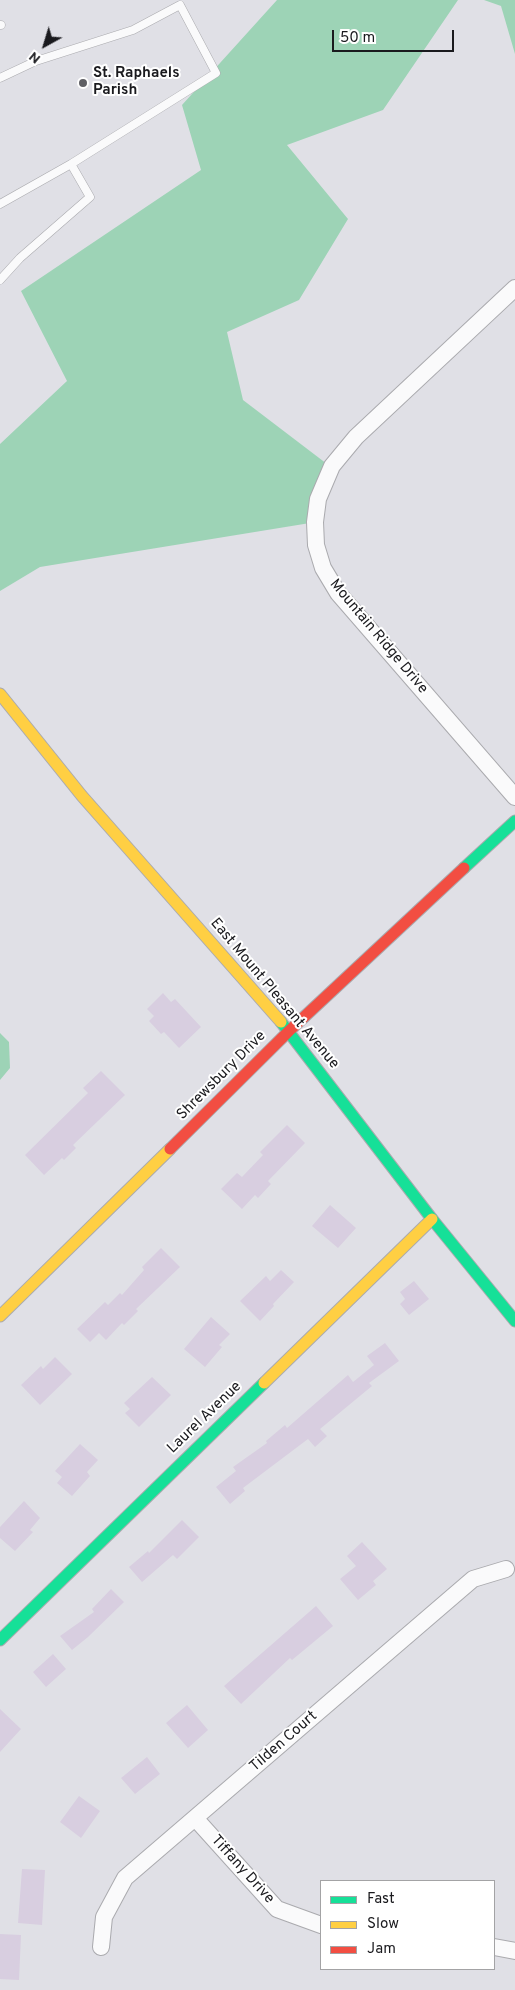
<!DOCTYPE html>
<style>
body{margin:0}
#map{position:relative;width:515px;height:1990px;overflow:hidden;background:#e0e0e6;font-family:Overpass,sans-serif}
canvas{display:block}
.legend{position:absolute;left:320px;top:1880px;width:175px;height:90px;box-sizing:border-box;background:#fff;border:1px solid #a3a3a5;margin:0;padding:6px 9px;list-style:none;font-size:15px;color:#1a1a1e}
.legend li{display:flex;align-items:center;gap:10px;height:25px}
.legend b{width:25px;border:1px solid #a3a3a5}
.north{position:absolute;left:20px;top:20px;width:50px;height:50px;-webkit-text-stroke:4px #fff;paint-order:stroke;rotate:219deg;font-size:14px;font-weight:700;line-height:20px;text-align:center;color:#1a1a1e}
.north::after{content:'';display:block;margin:auto;width:18px;height:22px;background:#1a1a1e;clip-path:polygon(50% 0,100% 100%,50% 72%,0 100%)}
.scale{position:absolute;left:332px;top:30px;width:122px;height:22px;box-sizing:border-box;border:2px solid #1a1a1e;border-top:0;padding-left:6px;font-size:15px;line-height:18px;white-space:nowrap;color:#1a1a1e;-webkit-text-stroke:4px #fff;paint-order:stroke}
</style>
<div id="map">
<canvas width="515" height="1990"></canvas>
<ul class="legend">
<li><b style="height:6px;background:#16e098"></b>Fast</li>
<li><b style="height:6px;background:#ffcf43"></b>Slow</li>
<li><b style="height:6px;background:#f24e42"></b>Jam</li>
</ul>
<div class="north">N</div>
<div class="scale">50 m</div>
</div>
<script>
const ctx = document.querySelector('canvas').getContext('2d');
ctx.lineJoin = 'round';
function fill(path, color) { ctx.fillStyle = color; ctx.fill(path, 'evenodd'); }
function trace(path, color, width, dash) { ctx.strokeStyle = color; ctx.lineWidth = width; ctx.lineCap = dash ? 'butt' : 'round'; ctx.setLineDash(dash || []); ctx.stroke(path); }
function write(font, color, halo, rows, align = 'center') {
  ctx.font = font + ' Overpass,sans-serif'; ctx.lineWidth = 4; ctx.setLineDash([]); ctx.textBaseline = 'middle'; ctx.strokeStyle = halo; ctx.fillStyle = color; for (const [text, x, y, turn = 0] of rows) {
    ctx.save(); ctx.translate(x, y); ctx.rotate((+turn || 0) * Math.PI / 180); ctx.textAlign = isNaN(turn) ? turn : align; if (halo) ctx.strokeText(text, 0, 0); ctx.fillText(text, 0, 0); ctx.restore();
  }
}
fill(new Path2D(`
 M277 0H458L383 110 287 145 348 219 299 300 227 332 243 400 327 464 310 523 40 567 0 591V444L67 381 21 291 201 170 182 105Z
 M484 0H515V54L501 6Z
 M0 1033 9 1042 10 1068 0 1080Z`), '#9dd3b6');
fill(new Path2D(`
 M163 993 171 1002 175 999 201 1027 179 1048 164 1032 161 1034 149 1021 154 1016 147 1009Z
 M101 1071 125 1095 73 1145 76 1148 64 1160 62 1158 44 1175 25 1155 88 1093 83 1088Z
 M287 1125 305 1143 268 1181 271 1184 258 1198 255 1195 242 1209 221 1189 237 1173 242 1177 263 1155 260 1152Z
 M330 1205 356 1228 338 1248 312 1226Z
 M161 1248 180 1267 136 1309 138 1311 124 1325 122 1323 106 1340 99 1333 90 1342 77 1329 105 1302 108 1305 120 1293 122 1295 144 1270 142 1267Z
 M281 1270 294 1282 273 1304 274 1306 260 1321 240 1301 266 1276 270 1281Z
 M414 1281 429 1299 409 1315 400 1304 405 1299 400 1292Z
 M211 1317 230 1334 219 1345 222 1347 205 1367 184 1349Z
 M385 1343 399 1361 369 1383 372 1386 320 1429 327 1436 315 1447 308 1439 243 1488 245 1491 230 1504 216 1487 236 1471 233 1467 267 1443 266 1441 285 1425 287 1428 348 1375 353 1382 374 1365 367 1356Z
 M55 1357 72 1374 40 1405 21 1385 41 1366 43 1369Z
 M152 1377 171 1395 139 1427 125 1413 130 1409 124 1403Z
 M80 1444 98 1460 87 1472 90 1476 72 1496 57 1483 62 1477 55 1471Z
 M24 1501 40 1518 30 1530 33 1532 15 1551 0 1538V1527Z
 M182 1520 199 1537 177 1559 173 1555 142 1582 129 1567 148 1551 149 1553Z
 M362 1542 387 1569 373 1581 376 1585 358 1600 340 1579 356 1566 347 1556Z
 M111 1589 124 1602 88 1637 72 1650 60 1636 94 1612 92 1609Z
 M316 1606 333 1626 292 1660 290 1658 241 1704 224 1686Z
 M53 1654 66 1669 46 1687 33 1672Z
 M187 1705 208 1730 188 1748 166 1723Z
 M0 1709 21 1729 0 1752Z
 M147 1757 160 1774 135 1794 121 1778Z
 M79 1796 100 1811 81 1838 60 1822Z
 M22 1869 45 1870 42 1925 18 1923Z
 M0 1934 21 1935 19 1980 0 1979Z`), '#d8cee0');
const lane = new Path2D(`
 M0 25H1
 M0 78 36 61 133 30 180 5 216 73 71 164
 M0 204 71 164 90 197 20 258 0 280`);
const street = new Path2D(`
 M515 288 356 437 332 466 318 499 315 522 316 545 323 568 338 593 515 797
 M195 1818 277 1909 321 1925
 M101 1947 104 1917 125 1878 473 1579 506 1569
 M494 1947 515 1951`);
const fast = new Path2D(`
 M464 868 515 821
 M281 1022 432 1219 515 1321
 M0 1640 264 1383`);
const slow = new Path2D(`
 M0 694 82 796 281 1022
 M0 1316 170 1149
 M264 1383 432 1219`);
const jam = new Path2D(`
 M170 1149 289 1031 464 868`);
trace(lane, '#aaaaae', 9);
trace(street, '#aaaaae', 18);
trace(fast, '#aaaaae', 13);
trace(slow, '#aaaaae', 13);
trace(jam, '#aaaaae', 13);
trace(lane, '#fafafb', 8);
trace(street, '#fafafb', 16);
trace(fast, '#16e098', 11);
trace(slow, '#ffcf43', 11);
trace(jam, '#f24e42', 11);
for (const [x, y, r, color] of [
 [83,83,5,"#5f5f64"]
]) { const dot = new Path2D(); dot.arc(x, y, r, 0, 2 * Math.PI); ctx.fillStyle = color; ctx.fill(dot); trace(dot, '#fff', 2); }
write('bold 15px', '#1a1a1e', '#fff', [
 ["St. Raphaels",93,74],
 ["Parish",93,91]
], 'left');
write('15px', '#1a1a1e', '#fff', [
 ["Mountain Ridge Drive",378,637,50],
 ["East Mount Pleasant Avenue",274,994,50],
 ["Shrewsbury Drive",222,1076,-45],
 ["Laurel Avenue",205,1418,-44],
 ["Tilden Court",284,1742,-41],
 ["Tiffany Drive",242,1870,48]
]);
</script>
